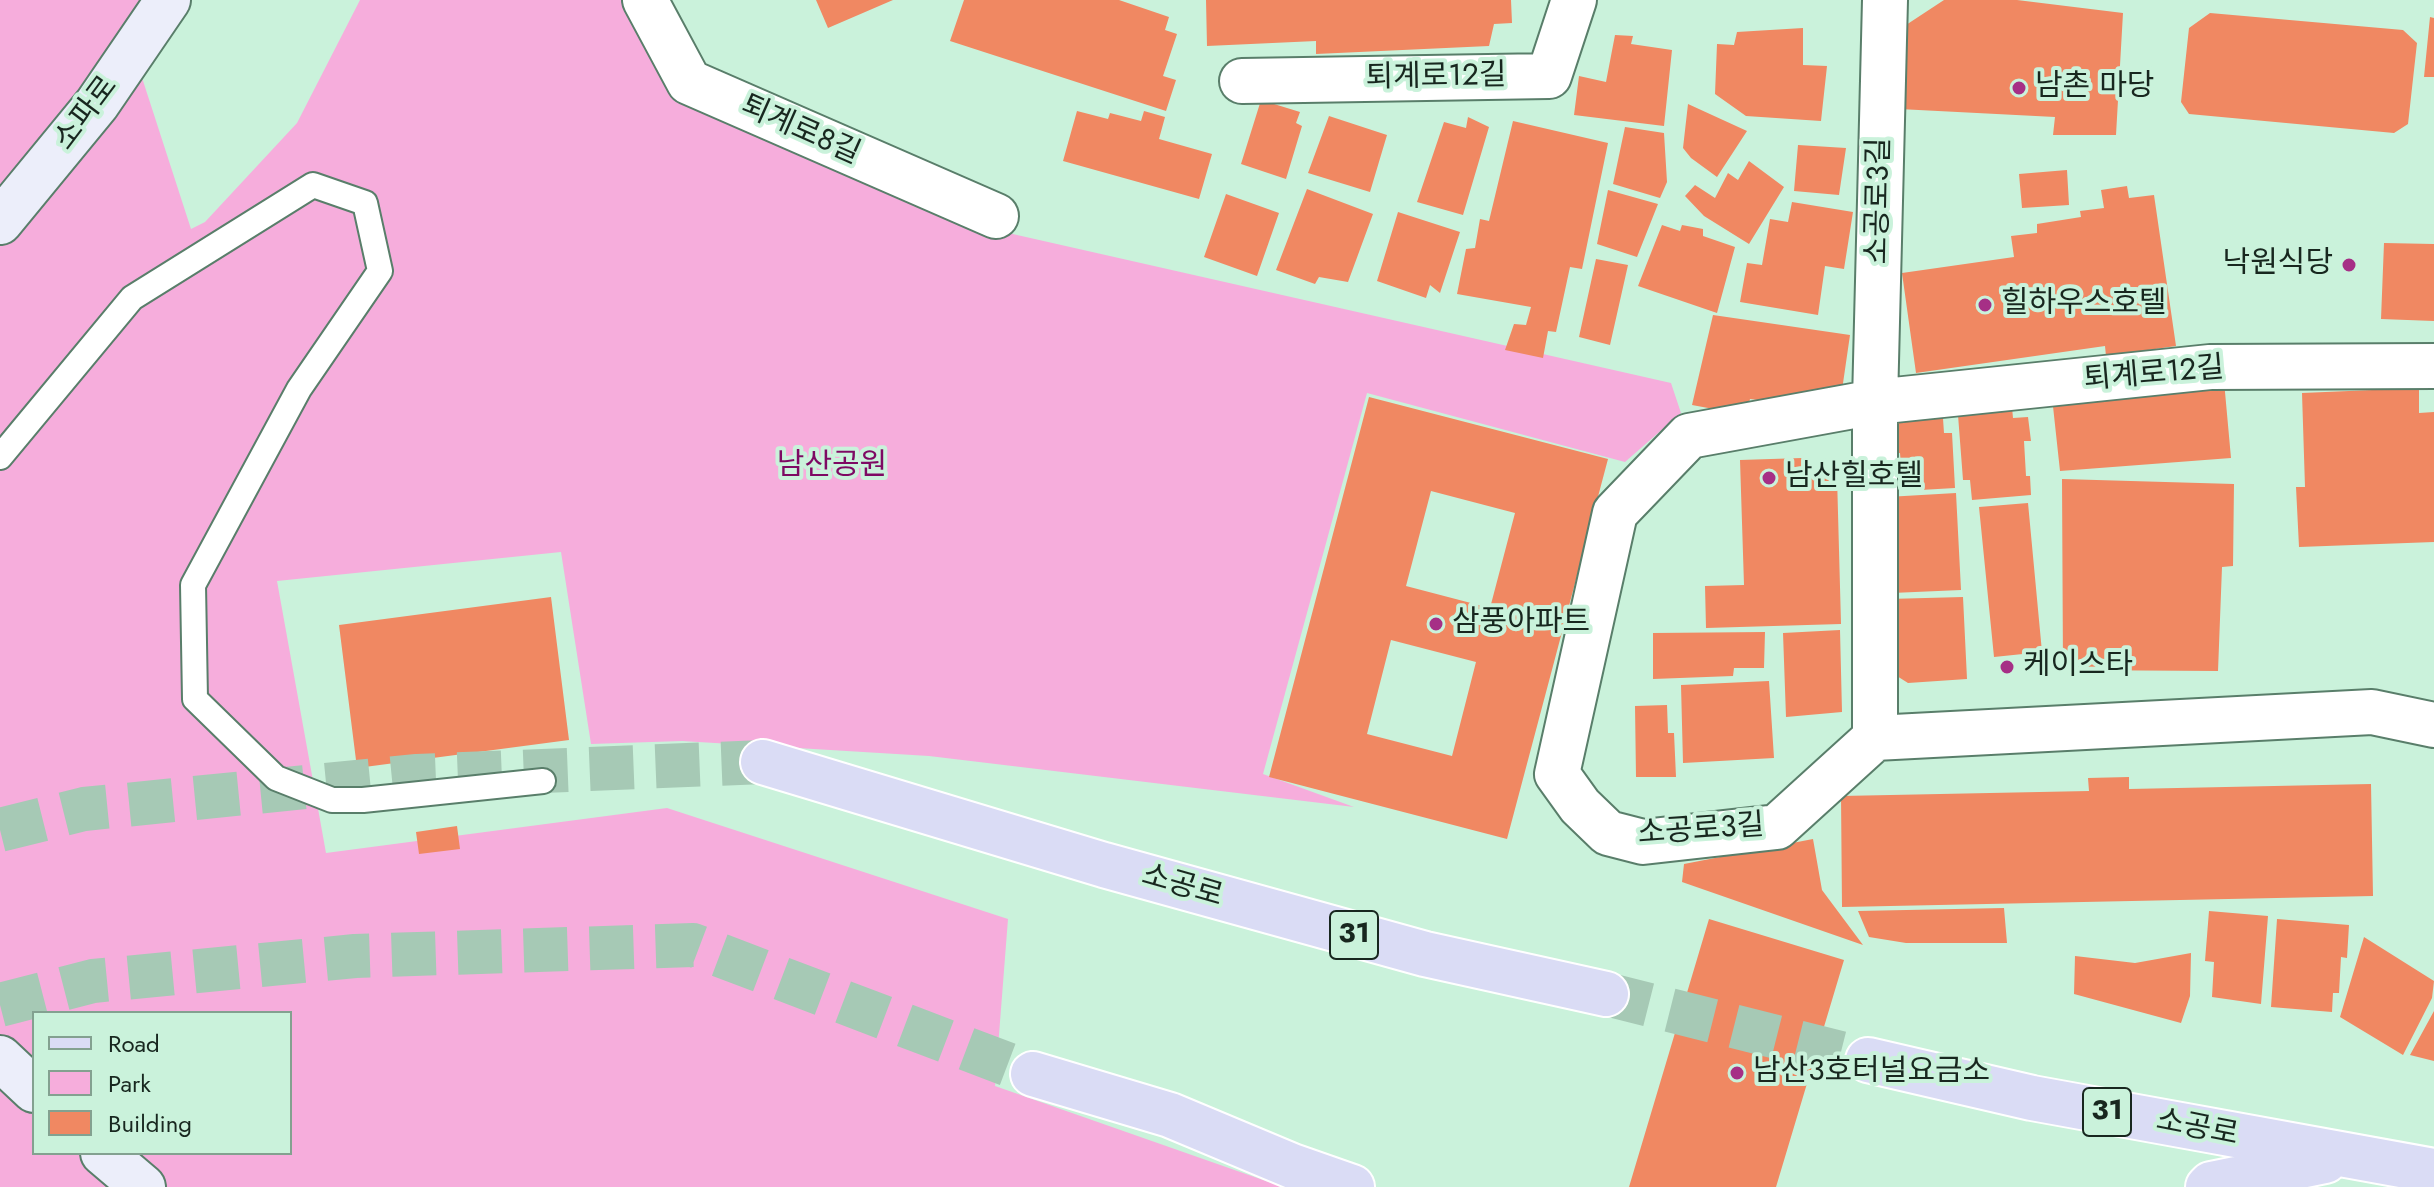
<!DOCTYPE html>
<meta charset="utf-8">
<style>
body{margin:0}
#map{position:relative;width:2434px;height:1187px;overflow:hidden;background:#caf2db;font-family:Jost,sans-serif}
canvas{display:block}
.legend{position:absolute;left:32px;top:1011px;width:260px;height:144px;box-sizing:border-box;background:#caf2db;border:2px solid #83a190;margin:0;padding:10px 14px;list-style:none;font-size:24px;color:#18271f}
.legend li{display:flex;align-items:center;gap:16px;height:40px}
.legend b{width:40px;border:2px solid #83a190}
</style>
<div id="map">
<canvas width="2434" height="1187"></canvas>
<ul class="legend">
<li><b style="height:10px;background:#dadcf5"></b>Road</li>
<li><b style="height:22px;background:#f6addc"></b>Park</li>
<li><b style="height:22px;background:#f08862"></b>Building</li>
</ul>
</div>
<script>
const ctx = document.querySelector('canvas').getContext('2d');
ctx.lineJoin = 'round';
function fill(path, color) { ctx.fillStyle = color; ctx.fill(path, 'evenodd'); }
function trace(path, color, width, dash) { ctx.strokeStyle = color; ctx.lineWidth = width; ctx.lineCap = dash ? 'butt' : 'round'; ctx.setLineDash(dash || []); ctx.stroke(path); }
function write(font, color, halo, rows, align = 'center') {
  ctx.font = font + ' Jost,"Noto Sans KR",sans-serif'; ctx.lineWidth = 8; ctx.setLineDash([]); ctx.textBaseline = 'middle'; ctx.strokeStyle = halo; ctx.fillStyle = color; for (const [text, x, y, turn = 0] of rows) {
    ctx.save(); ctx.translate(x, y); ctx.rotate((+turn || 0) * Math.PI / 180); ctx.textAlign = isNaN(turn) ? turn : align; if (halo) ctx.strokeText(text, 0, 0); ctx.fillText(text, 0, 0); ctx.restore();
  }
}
fill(new Path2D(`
 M0 0H139L134 53 191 229 205 222 297 123 360 0H623L666 88 995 230 1671 383 1681 413 1625 462 1367 393 1263 774 1354 807 929 756 682 741 591 744 561 552 277 581 326 853 667 808 1008 919 995 1086 1283 1187H0ZM34 1013H290V1153H34Z`), '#f6addc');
fill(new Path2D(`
 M816 0H893L828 28Z
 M964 0H1119L1169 17 1165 30 1177 34 1163 76 1176 80 1166 111 950 41Z
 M1206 0H1511L1512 23 1494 24 1489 46 1316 54V41L1207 46Z
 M1944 0H2017L2123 13 2116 135H2053L2055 117 1899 109 1906 25Z
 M2210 13 2403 30 2417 43 2408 124 2394 133 2189 114 2181 102 2189 28Z
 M2430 17 2434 18V77H2424Z
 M1803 28V65L1827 66 1821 121 1746 116 1715 94 1717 44 1734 45 1737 32Z
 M1615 35 1633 36 1631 44 1672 50 1664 126 1574 115 1579 76 1606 82Z
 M1261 100 1300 112 1296 123 1302 126 1286 179 1241 164Z
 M1688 104 1747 131 1717 177 1691 158 1683 148Z
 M1077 111 1108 119 1110 113 1141 121 1144 111 1165 117 1159 139 1212 154 1199 199 1063 161Z
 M1329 116 1387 135 1370 192 1308 173Z
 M1468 117 1489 127 1463 215 1417 202 1444 122 1466 128Z
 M1513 121 1608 143 1582 269 1570 267 1556 332 1548 331 1543 358 1505 350 1514 324 1526 325 1531 307 1457 294 1466 249 1475 248 1480 219 1489 221Z
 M1625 127 1664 133 1667 182 1660 198 1613 184Z
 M1798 145 1846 148 1839 195 1794 191Z
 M1749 161 1784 187 1749 244 1704 216 1685 196 1695 185 1715 198 1728 173 1738 180Z
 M2067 170 2069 205 2022 208 2019 174Z
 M2127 186 2129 198 2154 195 2176 346 2106 356 2105 346 1916 373 1902 273 2014 257 2011 236 2037 233V224L2081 217 2080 211 2104 208 2101 190Z
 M1307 189 1373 214 1348 282 1319 277 1315 284 1276 270Z
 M1608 190 1658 204 1637 257 1597 244Z
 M1226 194 1279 213 1257 276 1204 257Z
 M1792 202 1853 212 1844 269 1825 266 1818 315 1740 302 1747 263 1762 265 1770 219 1788 222Z
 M1398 212 1460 232 1440 293 1430 285 1426 298 1377 281Z
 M1662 225 1680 231 1682 225 1703 229V236L1735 247 1717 313 1638 286Z
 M2384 243 2434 244V321L2381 319Z
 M1596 259 1628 265 1610 345 1579 337Z
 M1713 315 1850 335 1841 397 1789 404 1750 399 1746 415 1692 405Z
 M2224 381 2231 458 2060 471 2052 397Z
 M2419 388V413L2434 412V542L2299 547 2296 487H2305L2302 393Z
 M1369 397 1608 459 1507 839 1269 777ZM1431 491 1515 513 1490 608 1406 586ZM1391 640 1476 662 1452 756 1367 734Z
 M2011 397 2013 418 2028 417 2031 441H2024L2026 476H2030L2031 495 1972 500 1970 480H1963L1957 402Z
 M1942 404 1944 433H1952L1955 488 1903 491 1900 453 1892 454 1889 407Z
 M1802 458 1803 477 1837 476 1841 624 1706 628 1705 586 1744 585 1740 460Z
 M2062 479 2234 484 2233 566 2222 567 2218 671 2063 670Z
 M1956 493 1961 590 1892 593 1887 497Z
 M2028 503 2042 652 1994 657 1979 507Z
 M551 597 569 740 357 768 339 625Z
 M1963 597 1967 679 1908 683 1889 671 1888 599Z
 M1840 630 1842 712 1786 717 1783 633Z
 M1765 632 1764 668H1734L1733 676 1653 679V633Z
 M1769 681 1774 758 1683 763 1681 685Z
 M1667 705 1668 733H1674L1676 777H1636L1635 706Z
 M2129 777V789L2371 784 2373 896 1842 907 1841 796 2089 791 2088 778Z
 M457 826 460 849 419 854 416 832Z
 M1813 839 1822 890 1863 945 1682 882 1684 864Z
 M2004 908 2007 943H1906L1869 937 1858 911Z
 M2209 911 2268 916 2261 1004 2212 997 2214 962 2205 961Z
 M1709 919 1844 960 1776 1187H1629Z
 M2277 919 2349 925 2347 958 2341 957 2339 993H2333L2332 1012 2271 1007Z
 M2364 937 2434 981 2432 998 2403 1055 2340 1017Z
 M2191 953 2190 996 2181 1023 2074 994 2075 956 2135 963Z
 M2434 1011V1061L2410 1055Z`), '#f08862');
trace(new Path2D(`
 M0 830 84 809 417 776 763 762
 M1606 994 1868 1060
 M0 1005 93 981 355 956 693 945 1033 1074`), '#a6c9b5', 44, [44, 22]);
const lane = new Path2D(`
 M0 457 132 298 313 185 365 203 380 271 299 389 193 585 195 699 276 778 332 800H363L543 781`);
const street = new Path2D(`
 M645 0 689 82 996 216
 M1885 0 1875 402V738L2372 712 2434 725
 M1242 81 1549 76 1574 0
 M1875 738 1777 827 1643 842 1608 833 1580 806 1557 774 1615 513 1689 436 1875 402 2210 367 2434 366`);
const secondary = new Path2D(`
 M0 222 97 104 168 0
 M0 1058 34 1090
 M103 1153 143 1187`);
const primary = new Path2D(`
 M763 762 1104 865 1425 954 1606 994
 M1868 1060 2032 1098 2434 1171
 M1033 1074 1170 1115 1292 1166 1352 1187
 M2208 1187 2211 1184 2325 1161`);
trace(lane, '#597e6a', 28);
trace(street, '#597e6a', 48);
trace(secondary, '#597e6a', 48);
trace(primary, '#fff', 48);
trace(lane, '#fff', 24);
trace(street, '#fff', 44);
trace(secondary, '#eceefa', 44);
trace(primary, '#dadcf5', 44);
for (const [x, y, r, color] of [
 [2019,88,8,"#a62f86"],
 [2349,265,8,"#a62f86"],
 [1985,305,8,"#a62f86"],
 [1769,478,8,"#a62f86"],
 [1436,624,8,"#a62f86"],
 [2007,667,8,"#a62f86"],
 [1737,1073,8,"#a62f86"]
]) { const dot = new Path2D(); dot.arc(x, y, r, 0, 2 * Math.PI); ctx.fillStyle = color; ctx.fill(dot); trace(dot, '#caf2db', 3); }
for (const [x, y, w] of [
 [1354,935,48],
 [2107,1112,48]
]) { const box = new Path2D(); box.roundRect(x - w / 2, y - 24, w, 48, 6); ctx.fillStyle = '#caf2db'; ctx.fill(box); trace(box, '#18271f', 2); }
write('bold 28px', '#18271f', null, [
 ["31",1354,935],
 ["31",2107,1112]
]);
write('30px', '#18271f', '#caf2db', [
 ["퇴계로12길",1436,78,-1],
 ["소파로",87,114,-53],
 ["퇴계로8길",800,131,24],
 ["소공로3길",1880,201,-89],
 ["퇴계로12길",2154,375,-5],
 ["소공로3길",1701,831,-4],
 ["소공로",1182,887,16],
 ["소공로",2197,1129,11]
]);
write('30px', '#18271f', '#caf2db', [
 ["남촌 마당",2035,88],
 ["낙원식당",2333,265,"right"],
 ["힐하우스호텔",2001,305],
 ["남산힐호텔",1785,478],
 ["삼풍아파트",1452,624],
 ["케이스타",2023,667],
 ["남산3호터널요금소",1753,1073]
], 'left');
write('30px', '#7e0963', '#caf2db', [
 ["남산공원",832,467]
]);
</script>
